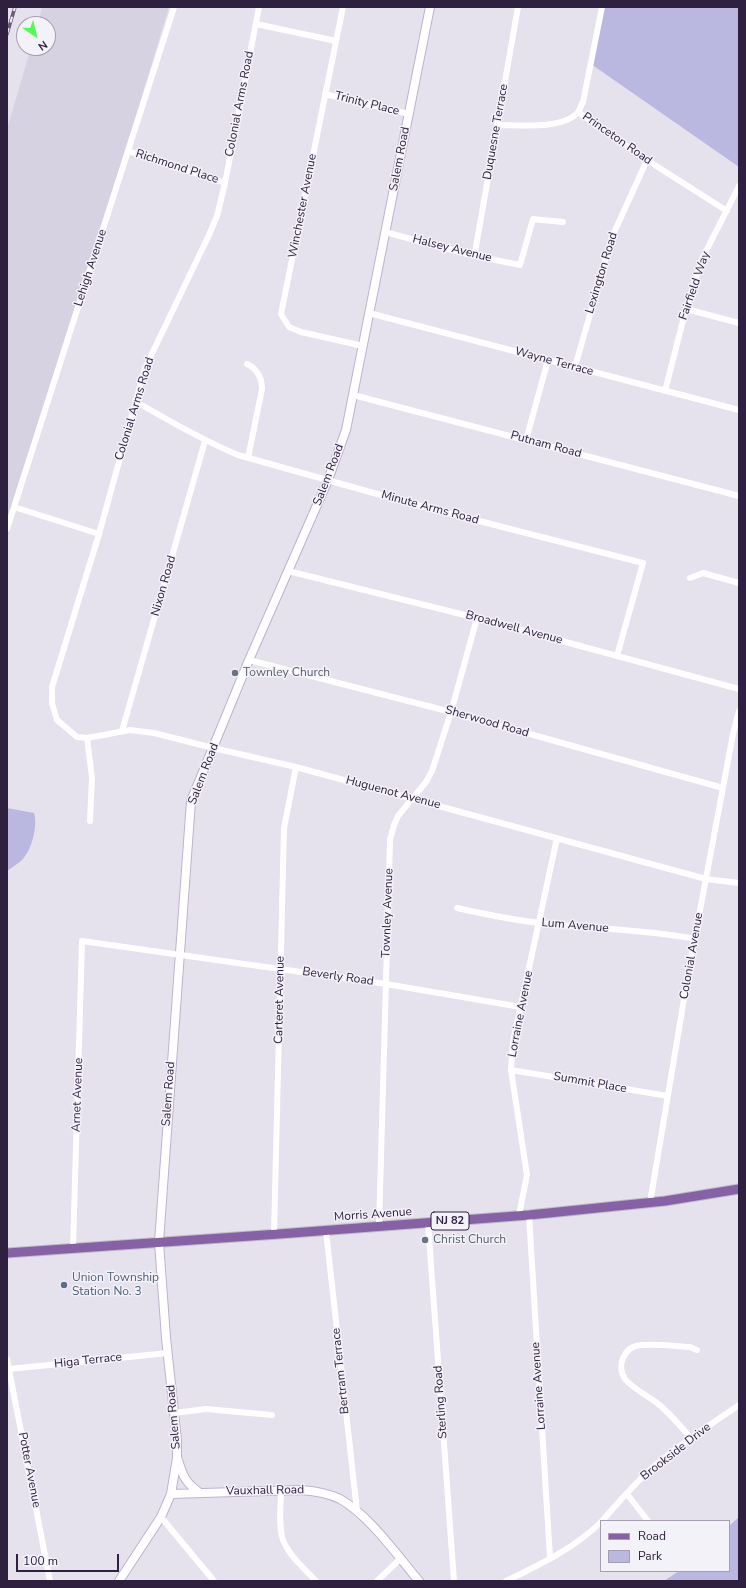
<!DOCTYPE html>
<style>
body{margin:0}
#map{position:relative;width:746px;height:1588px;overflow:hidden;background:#e5e1ed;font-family:"Nunito Sans",sans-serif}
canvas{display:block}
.frame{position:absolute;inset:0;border:8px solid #30203f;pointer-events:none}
.legend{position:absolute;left:600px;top:1520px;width:130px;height:52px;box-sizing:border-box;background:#f4f2f9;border:1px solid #a69eaf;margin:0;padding:5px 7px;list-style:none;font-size:12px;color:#30203f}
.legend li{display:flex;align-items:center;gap:8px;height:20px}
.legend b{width:20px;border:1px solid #a69eaf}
.north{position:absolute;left:16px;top:16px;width:40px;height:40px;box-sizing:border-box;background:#f4f2f9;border:1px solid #a69eaf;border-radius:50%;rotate:145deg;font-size:11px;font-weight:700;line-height:16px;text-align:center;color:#30203f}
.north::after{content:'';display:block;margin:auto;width:14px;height:18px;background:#4efe54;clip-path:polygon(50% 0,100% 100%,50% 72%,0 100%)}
.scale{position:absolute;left:16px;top:1554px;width:103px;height:18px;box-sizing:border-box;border:2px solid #30203f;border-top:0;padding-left:5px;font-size:12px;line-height:14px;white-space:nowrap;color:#30203f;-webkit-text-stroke:3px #f4f2f9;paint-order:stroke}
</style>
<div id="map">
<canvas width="746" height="1588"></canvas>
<div class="frame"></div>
<ul class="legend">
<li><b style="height:5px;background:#8661a6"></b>Road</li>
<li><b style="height:11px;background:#bab8e0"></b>Park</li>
</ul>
<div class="north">N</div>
<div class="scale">100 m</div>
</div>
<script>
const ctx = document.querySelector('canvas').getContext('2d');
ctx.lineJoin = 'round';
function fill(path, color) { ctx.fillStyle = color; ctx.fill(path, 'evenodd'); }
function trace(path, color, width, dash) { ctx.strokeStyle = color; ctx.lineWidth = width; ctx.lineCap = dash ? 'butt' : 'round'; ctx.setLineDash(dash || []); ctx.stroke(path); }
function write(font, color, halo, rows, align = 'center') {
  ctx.font = font + ' "Nunito Sans",sans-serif'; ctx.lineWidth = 3; ctx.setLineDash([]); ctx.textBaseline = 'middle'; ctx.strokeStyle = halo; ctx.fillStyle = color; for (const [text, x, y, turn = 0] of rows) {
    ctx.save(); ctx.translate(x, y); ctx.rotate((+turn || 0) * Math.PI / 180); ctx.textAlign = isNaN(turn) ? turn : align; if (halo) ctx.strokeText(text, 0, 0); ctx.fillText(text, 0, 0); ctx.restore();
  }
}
fill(new Path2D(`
 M42 7H169L7 539V129L31 48H48V24H38Z`), '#d7d2e1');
fill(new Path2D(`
 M600 7H739V167L591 64Z
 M7 808 34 813C38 825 32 850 22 860 18 864 12 867 7 871Z
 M739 1517V1581H664L679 1571H729V1526Z`), '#bab8e0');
const secondary = new Path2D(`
 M178 1460C183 1477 186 1483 200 1493
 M171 1494 301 1490C314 1491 328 1493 340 1499 370 1516 396 1554 419 1581
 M119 1581 161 1517 171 1494 177 1458V1440L166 1338 159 1242 191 801 249 660 328 480 346 430 430 7`);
const primary = new Path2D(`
 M7 1253 279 1234 529 1215 665 1201 739 1189`);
trace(secondary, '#beb3cd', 10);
trace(primary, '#c1bcc5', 11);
trace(new Path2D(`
 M259 7 225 183 217 216 209 235 145 368 99 534 52 687V703L57 720 77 737 87 738 130 730 154 733 213 748 296 767 706 879 739 883
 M343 7 281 314 289 327 301 332 363 346
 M256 24 336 41
 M325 94 409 114
 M578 112 647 160 727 211
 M497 125C519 125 565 130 579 111 580 109 581 105 583 102L602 7
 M128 151 225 183
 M385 232 471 255 520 265 533 219 563 222
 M471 255 475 252 518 7
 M686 309 739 323
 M369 313 739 410
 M247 364C257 369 262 377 262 389L248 458
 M575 367 612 237 647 160
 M665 391 686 309 702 259 739 186
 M353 395 739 496
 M135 401C169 421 202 440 238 455L413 504 643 563 617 656
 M526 440 548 360
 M14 507 99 534
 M7 529 174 7
 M288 571 477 618 739 689
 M690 578 703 573 739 583
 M249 660 451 712 723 788
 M122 731 205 441
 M87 738 92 778 90 821
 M457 908C484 914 512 920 540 923 592 929 644 929 695 939
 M511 1070 668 1096
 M650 1203 689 969 733 734 739 711
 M519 1215 527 1175 511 1070 513 1042 557 838
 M529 1215 550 1558
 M428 1223 454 1581
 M379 1227 390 840 394 825 398 816 426 782 432 771 451 712 477 618
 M326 1231 357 1511
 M274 1234 284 828 296 767
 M73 1249 82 941 386 984 521 1007
 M7 1359 50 1581
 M9 1369 168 1353
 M174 1413 206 1409 272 1415
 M691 1438C680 1426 670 1413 657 1403 647 1395 633 1389 625 1379 616 1366 624 1346 641 1345 657 1344 674 1346 690 1347L697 1350
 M281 1490C281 1506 278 1525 283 1540 289 1556 305 1569 316 1581
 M627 1494 648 1521
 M161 1517 214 1581
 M602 1521C618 1503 634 1484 652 1468 679 1445 710 1425 739 1405
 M377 1581 400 1559
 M506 1581C539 1565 575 1548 601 1522`), '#fff', 6);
trace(secondary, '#fff', 8);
trace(primary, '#8661a6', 9);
const rail = new Path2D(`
 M7 34 15 7`);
trace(rail, '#6b5a7b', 3.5);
trace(rail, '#f4f2f9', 2, [6]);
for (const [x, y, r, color] of [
 [235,673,4,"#6b7280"],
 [425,1240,4,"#6b7280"],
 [64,1285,4,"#5c6f8a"]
]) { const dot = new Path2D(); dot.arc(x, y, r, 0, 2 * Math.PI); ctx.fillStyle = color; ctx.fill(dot); trace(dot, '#f4f2f9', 1.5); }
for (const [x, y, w] of [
 [450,1221,38]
]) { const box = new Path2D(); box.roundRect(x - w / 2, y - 9, w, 18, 3); ctx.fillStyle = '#f4f2f9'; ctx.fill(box); trace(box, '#30203f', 1); }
write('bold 11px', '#30203f', null, [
 ["NJ 82",450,1221]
]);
write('12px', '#30203f', '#f4f2f9', [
 ["Colonial Arms Road",240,104,-79],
 ["Trinity Place",367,104,14],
 ["Duquesne Terrace",496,132,-80],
 ["Princeton Road",617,139,35],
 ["Salem Road",400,159,-79],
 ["Richmond Place",177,167,18],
 ["Winchester Avenue",303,206,-79],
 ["Halsey Avenue",452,249,14],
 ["Lehigh Avenue",91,268,-72],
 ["Lexington Road",602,273,-73],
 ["Fairfield Way",695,286,-71],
 ["Wayne Terrace",554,362,15],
 ["Colonial Arms Road",135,409,-73],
 ["Putnam Road",546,445,15],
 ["Salem Road",329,475,-69],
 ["Minute Arms Road",430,508,15],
 ["Nixon Road",164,586,-74],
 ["Broadwell Avenue",514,628,15],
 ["Sherwood Road",487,722,16],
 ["Salem Road",204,774,-69],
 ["Huguenot Avenue",393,793,15],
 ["Townley Avenue",388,913,-88],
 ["Lum Avenue",575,926,5],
 ["Colonial Avenue",692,956,-80],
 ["Beverly Road",338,977,8],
 ["Carteret Avenue",280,1000,-89],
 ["Lorraine Avenue",521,1014,-79],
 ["Summit Place",590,1083,10],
 ["Salem Road",169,1094,-86],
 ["Arnet Avenue",78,1095,-88],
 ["Morris Avenue",373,1215,-4],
 ["Higa Terrace",88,1361,-6],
 ["Bertram Terrace",341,1371,-96],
 ["Lorraine Avenue",539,1386,-94],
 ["Sterling Road",441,1402,-94],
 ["Salem Road",174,1417,-95],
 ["Brookside Drive",676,1452,-38],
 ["Potter Avenue",29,1470,79],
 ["Vauxhall Road",265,1491,-1]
]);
write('12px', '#5b616d', '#f4f2f9', [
 ["Townley Church",243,673],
 ["Christ Church",433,1240]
], 'left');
write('12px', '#4e5e75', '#f4f2f9', [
 ["Union Township",72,1278],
 ["Station No. 3",72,1292]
], 'left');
</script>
